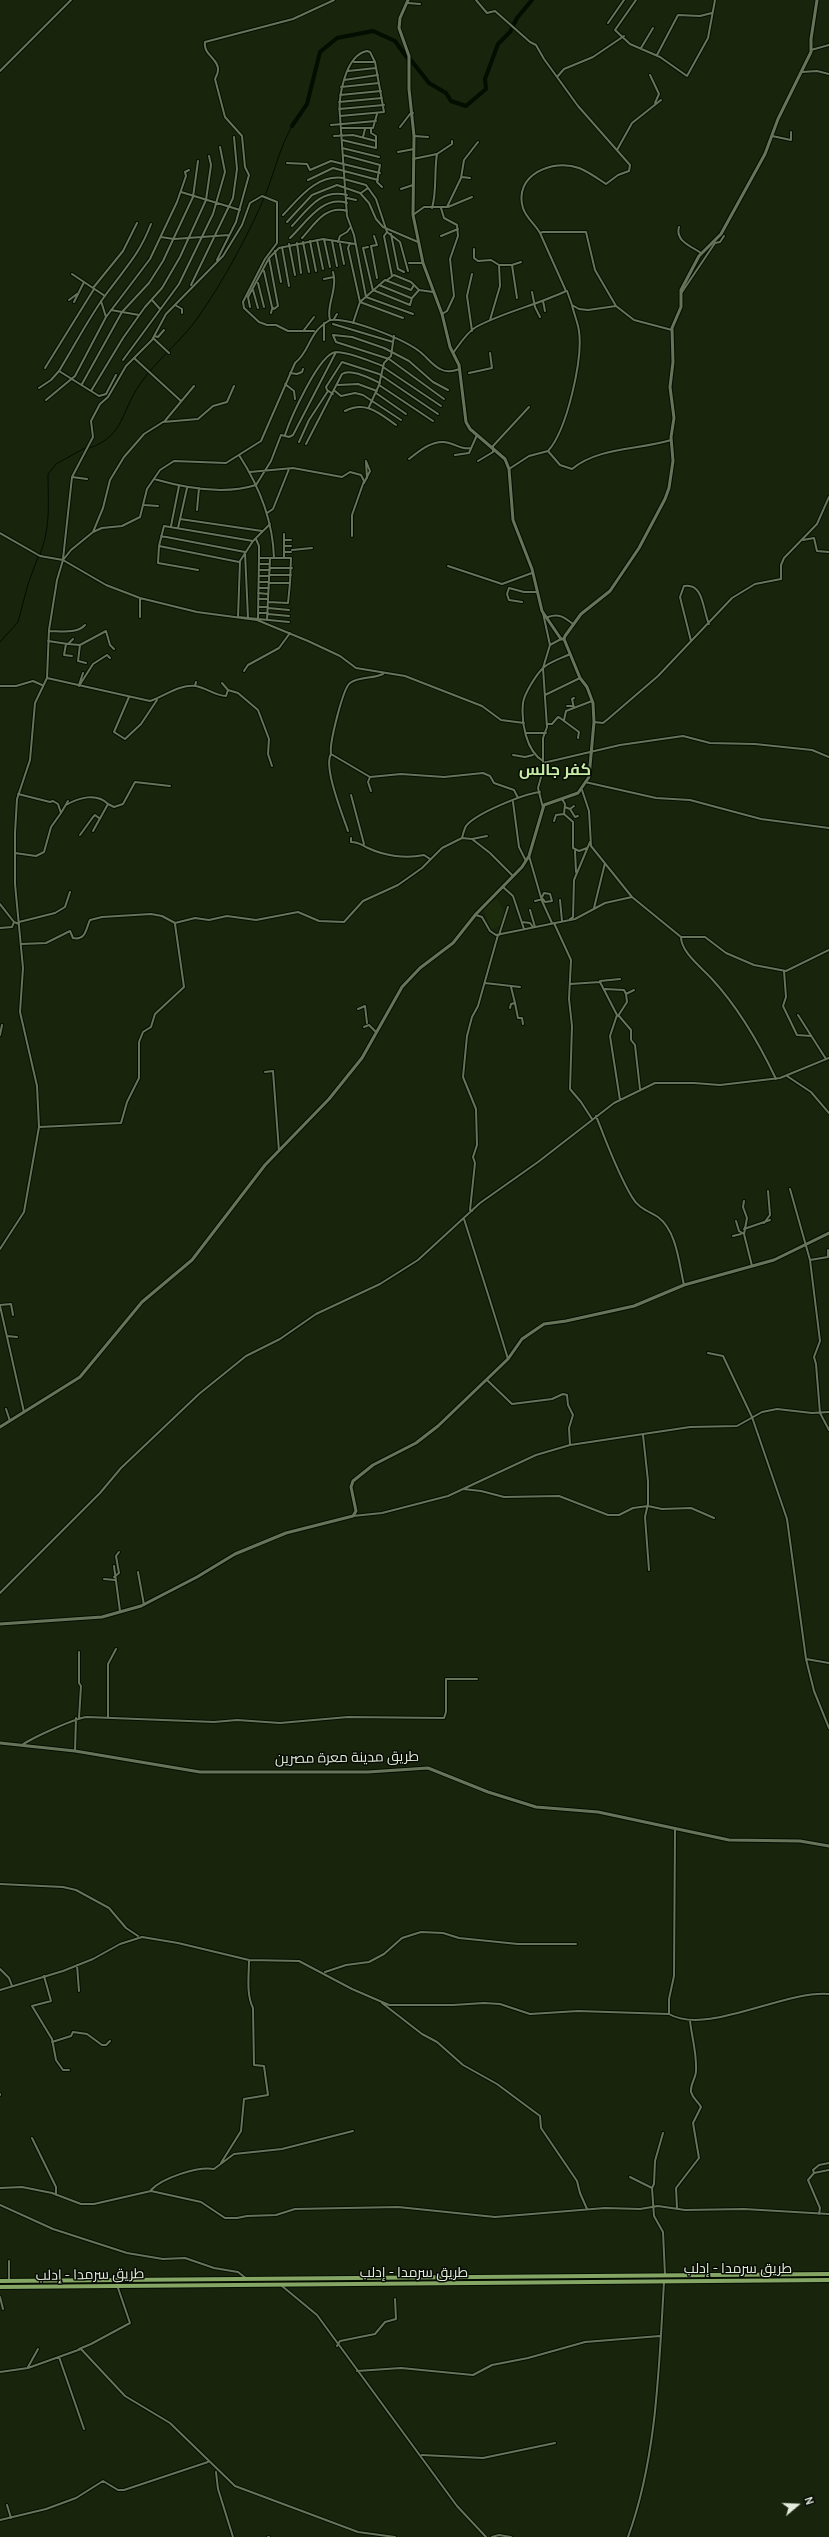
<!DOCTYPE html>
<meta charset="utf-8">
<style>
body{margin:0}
#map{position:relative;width:829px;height:2537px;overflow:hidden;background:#19240d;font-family:Karla,sans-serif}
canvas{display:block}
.north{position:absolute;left:777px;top:2485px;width:40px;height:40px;-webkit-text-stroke:3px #070c04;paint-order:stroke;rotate:71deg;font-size:11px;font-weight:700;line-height:16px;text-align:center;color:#e3ebdc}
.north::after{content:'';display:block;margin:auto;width:14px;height:18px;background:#e3ebdc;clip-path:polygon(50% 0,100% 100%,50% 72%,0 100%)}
</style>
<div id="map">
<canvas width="829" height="2537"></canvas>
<div class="north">N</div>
</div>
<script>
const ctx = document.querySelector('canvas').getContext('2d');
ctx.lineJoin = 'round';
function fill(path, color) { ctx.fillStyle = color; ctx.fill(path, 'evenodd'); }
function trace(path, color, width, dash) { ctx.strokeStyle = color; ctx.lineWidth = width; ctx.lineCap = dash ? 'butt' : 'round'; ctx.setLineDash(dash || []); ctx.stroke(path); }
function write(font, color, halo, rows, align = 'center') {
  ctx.font = font + ' Karla,Cairo,sans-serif'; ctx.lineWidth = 3; ctx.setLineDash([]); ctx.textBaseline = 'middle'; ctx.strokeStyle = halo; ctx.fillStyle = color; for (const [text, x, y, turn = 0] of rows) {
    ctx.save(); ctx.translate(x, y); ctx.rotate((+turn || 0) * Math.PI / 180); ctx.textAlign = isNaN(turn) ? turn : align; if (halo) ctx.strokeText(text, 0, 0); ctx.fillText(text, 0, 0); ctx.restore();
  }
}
fill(new Path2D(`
 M497 899 506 915 502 924 491 930 483 908Z`), '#1d2b0d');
trace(new Path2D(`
 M90 448C125 435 121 411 140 384 157 359 182 341 199 316 222 283 245 241 261 205 273 179 278 151 292 126
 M40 554C51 527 48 502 48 474L56 464 85 448
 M0 642 18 622 28 584 38 557`), '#030d00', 1);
trace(new Path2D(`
 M410 59 429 83 446 93 451 101 466 106 486 89 485 79 498 44 510 32 517 18 532 0
 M292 126 307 104 320 52 337 38 373 31 395 41 408 59`), '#030d00', 4);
const street = new Path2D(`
 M476 0 487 13 495 11 530 42 536 45 544 59 578 106 630 165 629 171 618 175 606 184C597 178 589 172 579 168 553 158 513 175 523 208 526 218 535 224 540 233
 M636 0 615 30 630 44 660 57 687 76 708 38 715 0
 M408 3 420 4
 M608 23 624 0
 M641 48 653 28
 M811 50 829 45
 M367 51 370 52 375 62 384 112 340 116C338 98 345 55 367 51Z
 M657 55 678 15 700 16 712 13
 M354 62H374
 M0 71 71 0
 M348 71 376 68
 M802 72 817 71 829 74
 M650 75 659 94 655 103
 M557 77 564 69 593 57 624 36
 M344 80 378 75
 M341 87 379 83
 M340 95 381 91
 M339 102 382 98
 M339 109 384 105
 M340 116 347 216 354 235 366 297 413 314
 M331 125 376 121
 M400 127 410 114 413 113
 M341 128H373L377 114
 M334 136 353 135 376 141
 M414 136 428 137
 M772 136 791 140V132
 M363 137 365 129
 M342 140 376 148V136L371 133V128
 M342 148 379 157
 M617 150 632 123 661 100
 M398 152 414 149
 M343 155 380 165 377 182 382 187
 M413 159 437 154 452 144V141
 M287 163 307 164 310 170 331 161 380 173
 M462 177 470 178
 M344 179 366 185 376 199 387 232 400 242 408 271
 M308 180 333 168 378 180
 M401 189 413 185
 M181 192 240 210
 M361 193 368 188
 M347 198 356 200
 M448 207 472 197
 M432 208C437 191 434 172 437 154
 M441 208 444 218 457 225 458 236 450 259 454 296 447 311 442 314
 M283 215C300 197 317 174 344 178
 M413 215 424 207H447L461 178 464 160 478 142
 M287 222 312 195 337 185 360 193 369 203 376 219 383 227 418 242
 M292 226C308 209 321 188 347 195
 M679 227C675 241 691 246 701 253
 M387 232 384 236 392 276
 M391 234 398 269 404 272
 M441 236 458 229
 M161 237 174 239 229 235
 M290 238C306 223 322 195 347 203
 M302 238C314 225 326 204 347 211
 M324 239 330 267
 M317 240 323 269
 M310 241 316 271
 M332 241 337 266
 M303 242 309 272
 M338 242 340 236 347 232 350 228
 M297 243 301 273
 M350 243 348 248 360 302 403 318
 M289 244 295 275
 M340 244 344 264
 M371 246 377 278
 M371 246 377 245 374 236
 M282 247 289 286
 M368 247 363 248 373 291
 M474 249V258L478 261 491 260 499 265H512L517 298
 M275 251 281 282
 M217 260 236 222 249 175 245 167 242 136 225 117 215 79C216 76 218 74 218 70 219 59 203 55 205 42L293 19 334 0
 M409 263H423
 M512 265 521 262
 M264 271 272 307 274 309 278 306 269 258
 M333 272 334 277
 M72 274 105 296
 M324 279 334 277C336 293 326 307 330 320
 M258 283 264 307
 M191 285 233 198 237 169 234 137
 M379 285 411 298
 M414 285 419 290 433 292
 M93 288 123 251 137 223
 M253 290 258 308
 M373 290 410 305 412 298 419 290
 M567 291 572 305
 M532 292 535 307 540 317
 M682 292 715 243 720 242 724 236
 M69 300 77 294
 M152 300 160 309
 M101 301 106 317
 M543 301 545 311
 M74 302 84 282
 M175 305 182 309V313
 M250 307 248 297 269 258 279 248 323 239 355 244
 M111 310 139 315
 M271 313 272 309
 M334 319 337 314
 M490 320 500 286 499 265
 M353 323 360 302 385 280 411 290 414 285 411 282 394 275 387 280
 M333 324 393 342
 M304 330 314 317
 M472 331 467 296 472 274
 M154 336 158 337 164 330
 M153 338 169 353
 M324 340V323
 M453 353C459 345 467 332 476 327 504 312 537 305 566 291L540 233 543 232H586L595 270 616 306 634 320 672 330
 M134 358 181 401
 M123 360 179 284 213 214 225 172 220 147
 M383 367 441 406
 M45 368 94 289
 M59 371 99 396 106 394 116 375
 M290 373 297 374 302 372 303 369
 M469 373 492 368 490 353
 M82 384 122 312 149 283 163 261 193 197 198 161
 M285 384 294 391 295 399
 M338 385 358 384 377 391
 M379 385 433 421
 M39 388 51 380 59 371C75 345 89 317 107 293 126 267 139 255 151 224
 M91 391 123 338 145 307 162 288 180 257 206 200 211 165 209 156
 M335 391 341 396 355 393 363 395 401 420
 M376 393 406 414
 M333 394 327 390 326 387 342 362 379 374 438 414
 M444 399 389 359 336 342 333 335 352 337 384 348 409 361 433 382 448 390
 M46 400 75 376 106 317 150 259 177 202 186 176 185 172 189 170
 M369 407 379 385 384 363 391 356 394 336
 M345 411C366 400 380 414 396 425
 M164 422 194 386
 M285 435C290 420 319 353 336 352 350 352 369 361 383 366
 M299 442 309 420 328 391
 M306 444 342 374C351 368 371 379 380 383
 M548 451 560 465 572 469C598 447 639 450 671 440
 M239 455C259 486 273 521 274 558
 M455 455 469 453 477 435
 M409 459C419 451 434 438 449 443 457 445 463 450 471 448
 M478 461 493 452V446L529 407
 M366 462 367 478
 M509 469 529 456 548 451C567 430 583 359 579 331 578 323 574 314 572 305L579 309 588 310 616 306
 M250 472 293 468 342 477 350 472 361 475 364 481 352 515V536
 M72 477 87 479
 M154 479C185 488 224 495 256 485L271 461 281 435 289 437 293 435 336 352
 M364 483 370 471 366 461
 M144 505 158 506
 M197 510 199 488
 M267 513 273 509 289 469
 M180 519 262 531
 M270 524 253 541 240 561 238 617 289 622
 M171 526 179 486
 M178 528 187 488
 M93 532 103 508 110 480 124 457 144 434 163 422 198 419 213 406 227 402 234 386
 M0 533 40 556 63 560 106 585 140 598
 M284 534V558H291L290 583
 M161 536 245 552 248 618
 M256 539 259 546V558
 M284 540H291
 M803 540 814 538 817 551 829 552
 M159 546 239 562
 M284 546H291
 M292 550 312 548
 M284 552H291
 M63 559 72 477 93 437 91 421 100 404 108 397 126 366 152 340 166 314 223 256 242 225 250 203 262 196 277 202V243L265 259 243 302 244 308 259 322 267 325H276L288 331H314
 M259 564H270
 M448 566 502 584 532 573
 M270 568H292
 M198 570 158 563 159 546 164 526 253 541
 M259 570H270
 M269 575H291
 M259 576H269
 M259 582H269
 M259 588H269
 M258 593 268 594
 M258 599H268
 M268 602 288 603 290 583H269
 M522 602 509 600 507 594 509 588 524 592H537
 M258 607H268
 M268 608 289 610
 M258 613H268
 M543 613 550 645 543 668 547 727 543 738V770L538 788 543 808
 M268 614 289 616
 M140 617V598L197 612 257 620 308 641 340 656 356 668 405 676 482 706 501 720 524 723
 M548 617C559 613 564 617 573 624
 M258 619 259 558H284
 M267 620 270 558
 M49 631C60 631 77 634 85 625
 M48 641 68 644 73 639
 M691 641 680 597 684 586C704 582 703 612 709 624
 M66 644 64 655 72 656
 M68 644 80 645 78 661 86 663
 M80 645 106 631 110 645 114 649
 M550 645 561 639
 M244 671 248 665 279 648 290 633
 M383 674C373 679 360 676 350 683 343 688 329 744 331 754L370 777 401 774 444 777 483 773 490 776 494 783 514 790 518 798
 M47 678 150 701C165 696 179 684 196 686 207 688 215 696 226 696L228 690 238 693 258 710 269 739 268 754 272 766
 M222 683 228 690
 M79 685 83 673
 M0 686H16L33 681 42 685
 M79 686 93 664 107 655 110 658
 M195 686 196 682
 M545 695 580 678
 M129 697 114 732 125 739 141 724 157 700
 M567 706H573
 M574 708 572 699 574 698
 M564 720 566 711 592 701
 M594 722 603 723 608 719 658 676 732 598 755 584 781 579V565L784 558 817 524 829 497
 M547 724H552L558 717 560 718 579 732 578 738
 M526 733H546
 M331 754C323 767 343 816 348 831
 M513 755 525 757 533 755
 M543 761C526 751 521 722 523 703 524 694 536 675 543 668 549 662 562 658 570 654
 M543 763 620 745 683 736 710 743 755 744 812 750 829 757
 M370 777 368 782 371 791
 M585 782 656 798 690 800 761 819 829 828
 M582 790 589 811 591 846 632 897 681 937H705L726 953 754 965 786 971 829 950
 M18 794 50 802 53 801 58 804 61 813 68 801
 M351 795 364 844
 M562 799 565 804 564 814 573 822V848L579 851 587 848
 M513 802 519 847 526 861
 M108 804 114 807 123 804 135 782 170 786
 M66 805C78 798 97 792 108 804L93 831
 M565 807 570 809 575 817 578 816
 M570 809 574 806
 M554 821 556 815 564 814
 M80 835 93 817 95 815 99 818
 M351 838V842C358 842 362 845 368 848 385 856 406 859 424 855L430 859
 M462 838 472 839 487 836
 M472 839 490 853 513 876
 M575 851 576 872
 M15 853 36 856 44 852 51 827 61 813
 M529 856 542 901 552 923
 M503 887 513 896 524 929
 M560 900 562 921
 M535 901 543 899 545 902 552 901 550 894 544 893 542 897
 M0 904 14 922 19 924
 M594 908 605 863
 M530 910 535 927
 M476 915 482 917 490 931 496 935 575 919 605 903 632 897
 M570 919 573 917 574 880 590 842
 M19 922 55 913 65 907 70 892
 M522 922 530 923 533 927
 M554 923 571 960 569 999 572 1026 570 1089 581 1102 592 1119
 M0 928 12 927 14 922
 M499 935 508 907
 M681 937C681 952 701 967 711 978 738 1007 759 1043 776 1079
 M21 944 46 943 70 931 73 938C86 941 86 928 90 920L102 917 151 914 162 916 175 923 195 918 209 920 227 916 256 920 298 912 319 921 344 922 363 901 398 885 422 868 442 848 462 838C463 834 464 830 466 826 476 813 524 794 540 792
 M784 971 786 997 783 1006 797 1035 811 1036
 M600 981 620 979
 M485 983 520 987
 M570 984 600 982 617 1015 610 1036 620 1100
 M605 989 624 990 626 994
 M515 1003 518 1018H522L523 1024
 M510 1008 511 1004 515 1003 511 987
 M358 1009 365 1006 367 1023
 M798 1015 826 1059
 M618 1016 627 1002 626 994 634 990
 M619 1016 631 1030V1040L635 1045 640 1089
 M364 1027 369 1025 376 1032
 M0 1035 2 1025
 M265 1072 273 1071 279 1151
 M787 1076 811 1092 829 1113
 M596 1116C607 1143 617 1172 632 1197 638 1208 648 1211 658 1217 677 1231 679 1264 684 1285
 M39 1127 121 1123 127 1102 139 1078V1042L143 1032 151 1027 155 1014 184 987 175 924
 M790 1189 810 1260 820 1341 814 1357 816 1364 820 1413 829 1430
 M744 1201 743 1207 747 1218 744 1234 752 1266
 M472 1211 470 1210 475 1163 473 1157 477 1145 476 1109 463 1077 467 1036 472 1017 478 1006 498 935
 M464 1219C479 1266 494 1312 508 1359
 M736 1221 739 1231 744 1234
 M764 1223 770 1215 768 1191
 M744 1229 770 1220
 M733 1236 741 1234
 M0 1249 24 1212 39 1127 37 1086 20 1012 23 968 15 884V833L17 799 30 760 35 703 47 678 49 630 57 580 63 560 71 550 93 532 102 528 122 526 140 517 147 489 160 470 174 461 226 463 261 441 295 363C312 349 307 333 330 320 349 317 403 339 419 351 426 356 432 365 440 369 447 373 453 371 460 369
 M810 1260 828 1257V1250
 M0 1305 11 1304 13 1315
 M0 1306 24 1412
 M7 1336 17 1337
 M708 1353 723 1356 752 1417 787 1519 806 1659 814 1691 829 1728
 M487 1380 512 1404 552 1399 563 1394 567 1395 568 1405 573 1415 569 1428 570 1445
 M6 1409 10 1421
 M643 1435 648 1481V1504L645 1517 649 1570
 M463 1489 481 1491 504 1497 559 1496 608 1515H619L633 1508 648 1506 662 1509 691 1508 714 1518
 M353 1516 382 1513 448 1496 536 1455 570 1445 690 1427 737 1426 762 1412 777 1409 812 1413 829 1412
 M114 1566 120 1611
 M138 1572 144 1605
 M114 1577 119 1573 116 1556 119 1552
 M104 1579 115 1580
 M0 1593 100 1493 121 1468 199 1394 246 1356 280 1339 316 1314 380 1284 418 1260 480 1203 538 1162 614 1103 655 1083H694L720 1085 780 1078 829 1058
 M79 1652V1683L81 1686 79 1718
 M806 1659 829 1663
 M108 1718V1664L116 1649
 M22 1745C32 1738 75 1718 87 1717L214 1722 237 1720 280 1723 348 1717 444 1718 446 1712V1679H477
 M75 1751 76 1718
 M0 1884 63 1887 76 1890 109 1908 126 1928 138 1936
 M77 1965 79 1991
 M0 1969 9 1978 12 1986
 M325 1972 346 1965 369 1962 384 1954 402 1938 421 1932 443 1933 459 1938 518 1944H576
 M44 1976 51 2001 32 2006 52 2039 56 2060 63 2070H69
 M0 1990 63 1971 93 1959 120 1944 142 1937 178 1943 249 1960 299 1961 352 1989 389 2005H453L484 2003 500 2004 530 2014 578 2011 669 2014V1999L674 1976 675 1829
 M382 2003 422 2034 437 2042 463 2065 497 2084 540 2116 541 2128 577 2181 580 2193 587 2209
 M669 2014C707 2036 784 1990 829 1994
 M52 2042 71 2036 73 2032 87 2034 102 2045H106L110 2041
 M0 2094V2095
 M32 2138 56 2187V2195
 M221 2163 241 2131 244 2099 268 2095 264 2066 254 2065 253 2008C246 1994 249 1975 249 1960
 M814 2173 813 2170 819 2165 829 2163
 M630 2177 652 2188 654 2216 663 2232 665 2275
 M0 2188 22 2187 52 2193 81 2204H94L151 2191 201 2202 225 2218H237L247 2216 276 2215 295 2209 398 2207 495 2217 605 2208 640 2209 658 2206 685 2210 744 2209 829 2214
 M652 2188 654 2184 655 2161 663 2133
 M151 2190C162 2178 198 2166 214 2169L234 2154 282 2149 353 2131
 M0 2205 53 2229 127 2253 163 2259 185 2258 214 2268 238 2272 247 2279
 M677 2208 676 2188 699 2158 693 2123 701 2107C698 2101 693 2099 691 2092 690 2084 696 2078 696 2071 697 2054 692 2038 690 2021
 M819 2214 820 2208 808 2180 814 2173 829 2170
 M9 2261V2280
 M282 2286 317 2315 457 2506 486 2537
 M0 2297 3 2309
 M337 2346 340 2341 375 2334 385 2322 396 2319 395 2299
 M79 2349 91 2344 130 2323 117 2285
 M59 2357 84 2429
 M28 2367 38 2349
 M357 2371 401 2368 473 2375 492 2365 528 2358 585 2342 660 2336
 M0 2372 28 2368 81 2349 125 2396 170 2423 235 2486 358 2532 395 2537
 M422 2455 483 2458 555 2443
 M216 2472 218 2489 233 2537
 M7 2505 11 2518
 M0 2520 46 2509 76 2498 103 2481 118 2490H124L208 2462
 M268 2537H269
 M492 2537 499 2535 511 2537
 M628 2537C657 2458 659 2366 664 2282`);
const secondary = new Path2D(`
 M408 0 400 18 399 28 409 56V89L414 136 413 215 423 263 442 314 450 347 459 365 466 422 470 429 505 459 509 469 513 520 532 569 542 611 561 639H564
 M0 1427 80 1377 142 1302 192 1260 265 1165 329 1099 362 1058 402 987 420 968 453 943 476 914 522 867 529 856 544 805 578 793 589 777 594 722 593 703 587 687 580 678 564 639 565 636 581 614 610 591 639 548 665 499 669 488 673 461 671 437 674 418 670 387 673 362 672 328 681 307V290L699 256 721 234 765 154 778 119 811 52V39L817 0
 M0 1624 102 1617 141 1606 197 1577 235 1554 286 1533 353 1516 356 1511 351 1487 353 1481 373 1465 416 1443 438 1426 508 1359 522 1339 544 1324 566 1321 634 1306 684 1285 774 1260 829 1233
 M0 1743 75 1751 200 1772H368L428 1768 488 1792 536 1807 598 1812 729 1840 800 1841 829 1846`);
const highway = new Path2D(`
 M0 2281 829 2274
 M0 2287 829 2280`);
trace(street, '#050d00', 4);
trace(secondary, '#050d00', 5);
trace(highway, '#050d00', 6);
trace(street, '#66745a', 2);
trace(secondary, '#66745a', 3);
trace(highway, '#85a565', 4);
write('14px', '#e3ebdc', '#070c04', [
 ["طريق مدينة معرة مصرين",347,1758,-1],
 ["طريق سرمدا - إدلب",738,2269],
 ["طريق سرمدا - إدلب",414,2273],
 ["طريق سرمدا - إدلب",90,2275,-1]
]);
write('bold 16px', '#c8eca6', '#070c04', [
 ["كفر جالس",555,770]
]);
</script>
